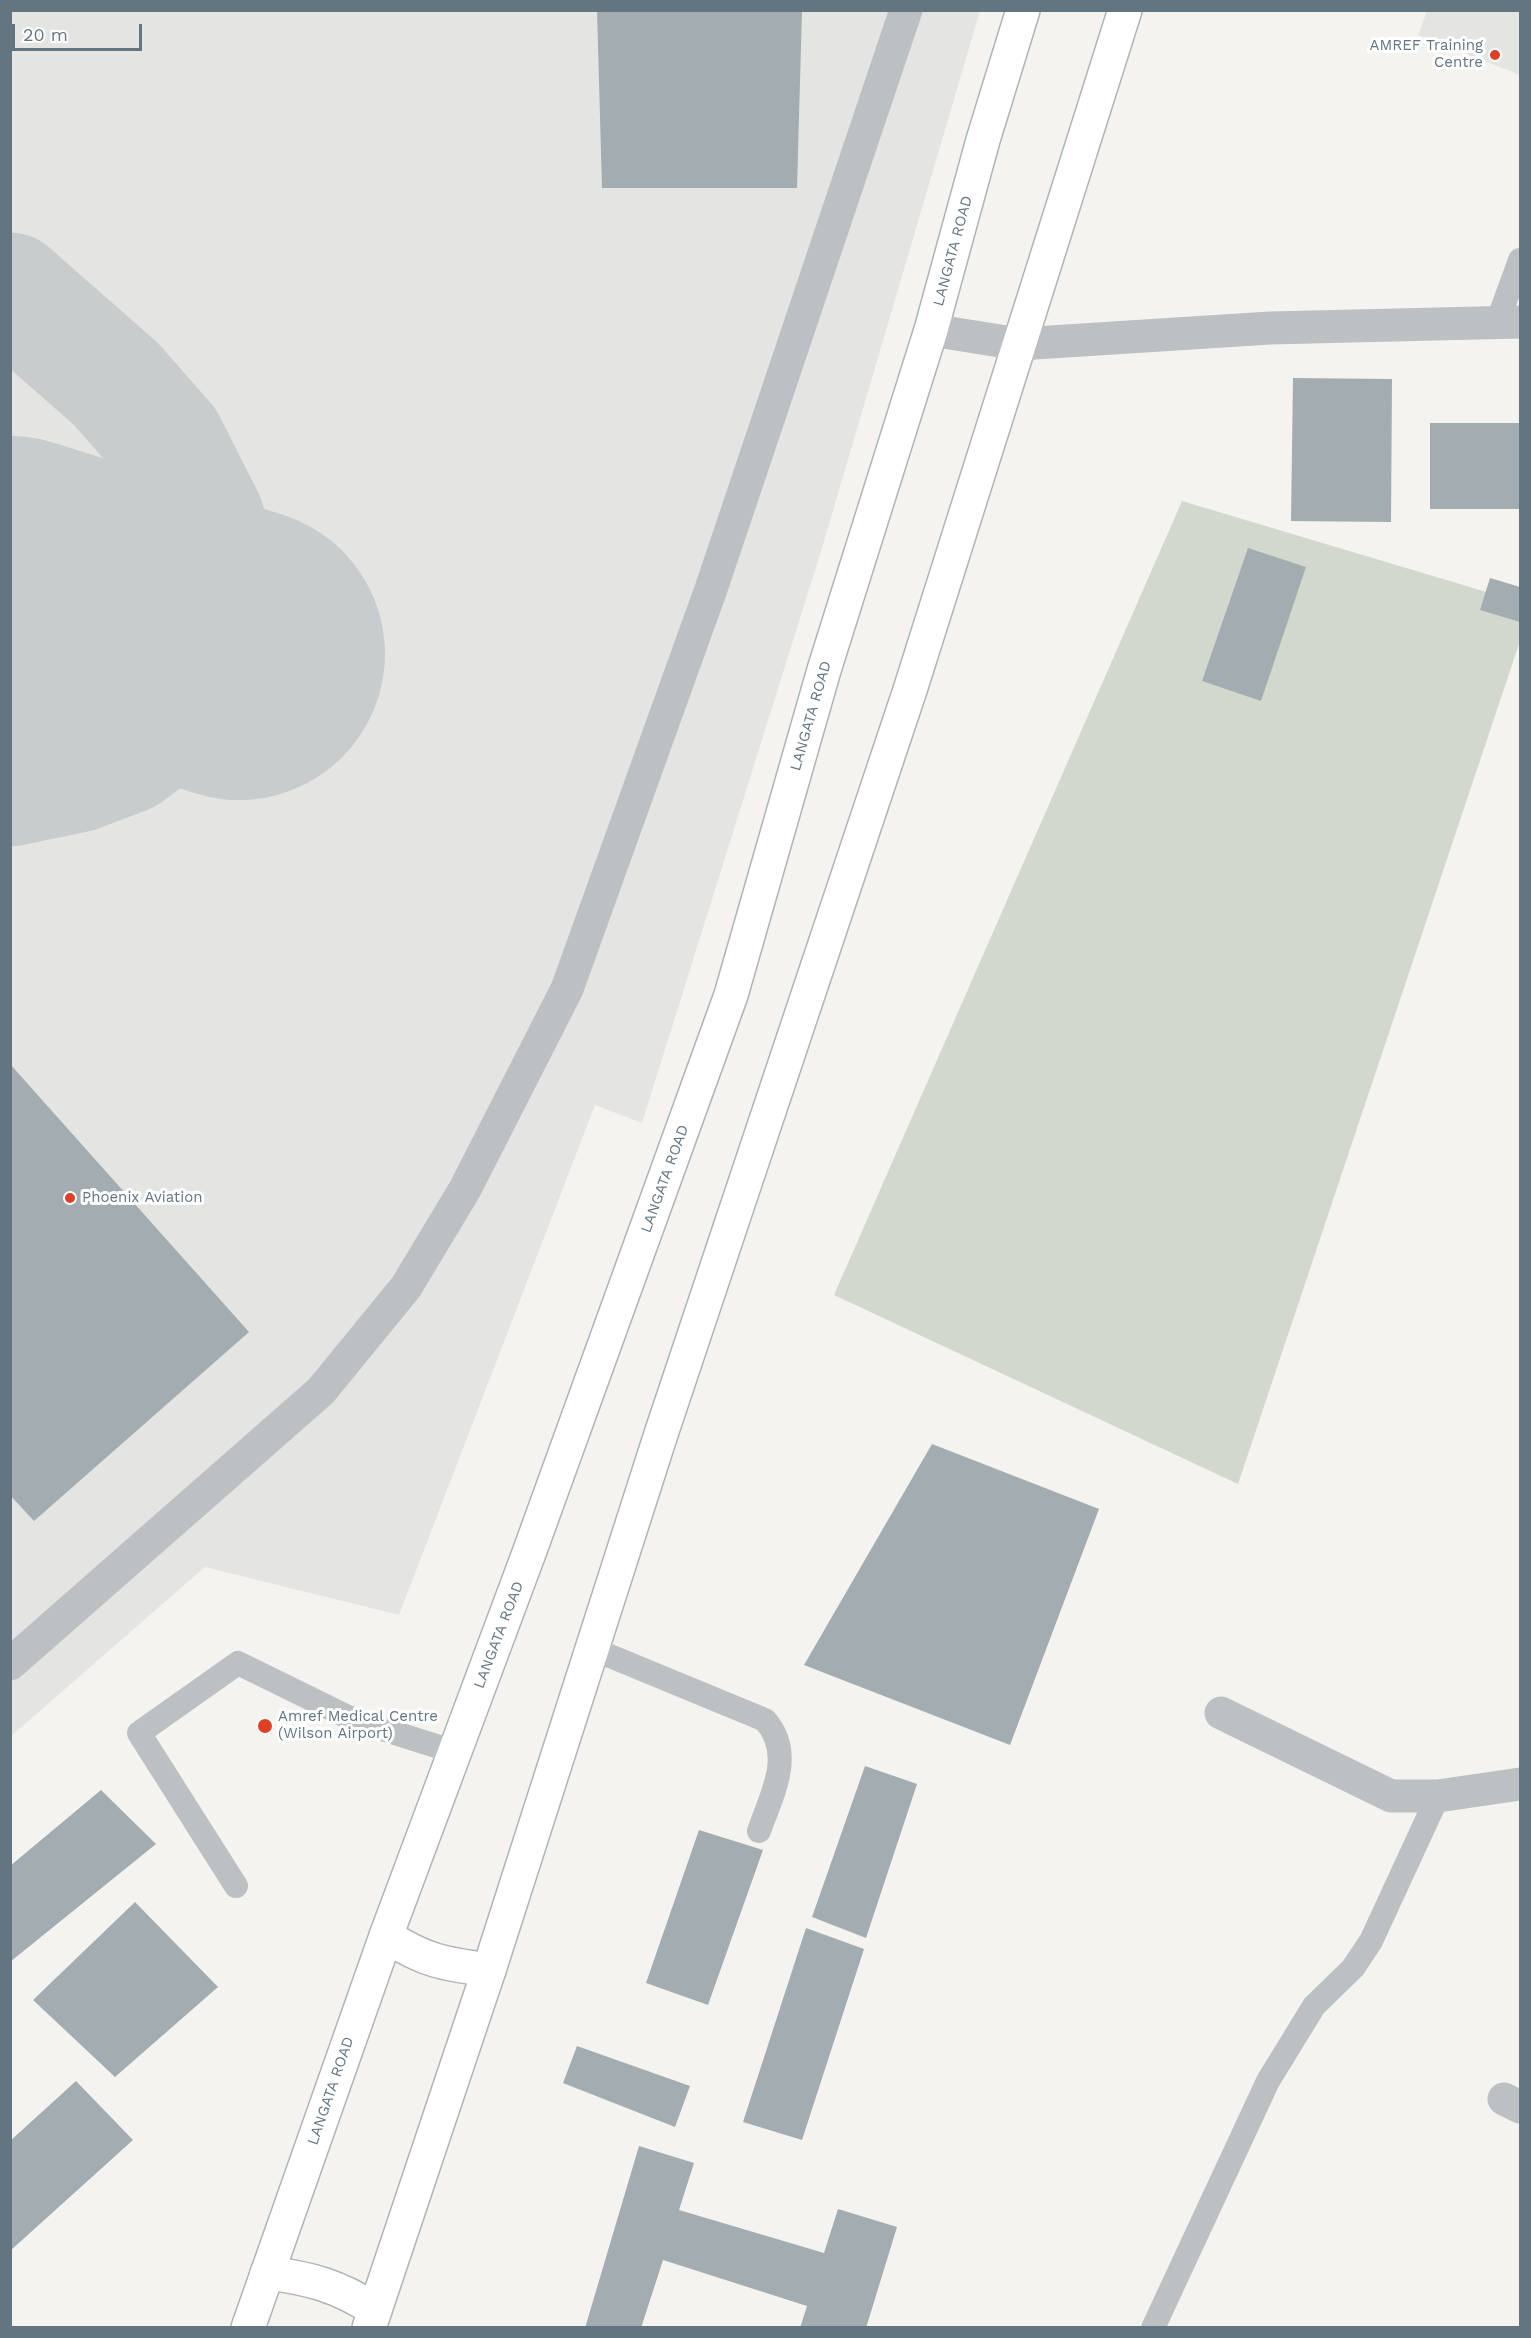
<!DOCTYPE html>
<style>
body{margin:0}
#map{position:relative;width:1531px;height:2338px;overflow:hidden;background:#f4f3ef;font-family:"Work Sans",sans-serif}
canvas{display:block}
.frame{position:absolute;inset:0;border:12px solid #637580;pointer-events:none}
.scale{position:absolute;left:12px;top:24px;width:130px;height:27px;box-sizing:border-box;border:3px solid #637580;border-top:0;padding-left:8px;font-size:18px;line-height:21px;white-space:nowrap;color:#637580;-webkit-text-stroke:4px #fff;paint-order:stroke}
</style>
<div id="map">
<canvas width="1531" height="2338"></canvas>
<div class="frame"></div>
<div class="scale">20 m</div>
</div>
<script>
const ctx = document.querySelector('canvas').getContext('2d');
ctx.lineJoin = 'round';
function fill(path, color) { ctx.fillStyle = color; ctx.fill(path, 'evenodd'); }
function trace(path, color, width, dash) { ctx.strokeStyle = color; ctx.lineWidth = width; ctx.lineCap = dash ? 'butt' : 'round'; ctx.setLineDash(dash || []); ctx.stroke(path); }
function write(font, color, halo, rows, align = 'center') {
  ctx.font = font + ' "Work Sans",sans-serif'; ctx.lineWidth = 6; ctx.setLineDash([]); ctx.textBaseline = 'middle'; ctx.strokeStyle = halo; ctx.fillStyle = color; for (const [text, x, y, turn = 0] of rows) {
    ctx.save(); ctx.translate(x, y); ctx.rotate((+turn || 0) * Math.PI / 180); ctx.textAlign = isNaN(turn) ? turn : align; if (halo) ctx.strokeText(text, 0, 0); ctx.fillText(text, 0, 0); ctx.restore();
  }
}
fill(new Path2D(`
 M11 11H980L822 548 642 1123 595 1105 399 1615 205 1567 11 1736Z
 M1427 11H1520V75L1418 35Z`), '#e4e5e3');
fill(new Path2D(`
 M1182 501 1520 602V641L1238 1484 834 1295Z`), '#d3d8cf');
trace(new Path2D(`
 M10 291 116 384 167 442 206 519 223 574
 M10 788 77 774 127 755 158 732`), '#c8cccc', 117);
trace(new Path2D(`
 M10 582 239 654`), '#c8cccc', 292);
fill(new Path2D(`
 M597 10H802L797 188H602Z
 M1293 378 1392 379 1391 522 1291 521Z
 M1430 423H1520V509H1430Z
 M1248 548 1306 567 1261 701 1202 681Z
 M1490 578 1520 587V622L1480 610Z
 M10 1064 249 1332 34 1521 10 1495Z
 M932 1444 1099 1509 1010 1745 804 1665Z
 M865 1766 917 1784 866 1938 812 1917Z
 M101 1790 156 1844 10 1962V1866Z
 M699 1830 763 1850 708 2005 646 1983Z
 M135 1902 218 1987 115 2077 33 2000Z
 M806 1928 864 1949 802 2140 743 2122Z
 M577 2046 690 2086 675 2127 563 2083Z
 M76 2081 133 2140 10 2251V2141Z
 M639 2146 694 2163 679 2210 824 2253 838 2209 897 2227 866 2328H800L807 2306 663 2260 641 2328H585Z`), '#a3acb1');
const secondary = new Path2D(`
 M248 2328 386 1936 529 1553 731 995 824 670 931 330 983 140 1023 10
 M369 2328 489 1970 661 1434 910 690 1125 10`);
const primary = new Path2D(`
 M386 1936C425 1961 444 1964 489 1970
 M267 2273C309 2278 339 2286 375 2310`);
trace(secondary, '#aeb4b8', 36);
trace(primary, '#afb4b7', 36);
trace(new Path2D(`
 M1497 323 1520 260
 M593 1649 765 1720C795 1754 772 1794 759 1831
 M236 1886 139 1733 238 1663 354 1720 455 1752
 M1153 2328 1268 2081 1314 2006 1353 1968 1371 1941 1438 1796`), '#bcc0c3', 24);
trace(new Path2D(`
 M931 330 1019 344 1270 328 1520 322
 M10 1664 321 1391 406 1287 465 1189 567 989 711 589 906 10
 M1221 1713 1391 1796H1438L1520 1784
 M1504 2099 1520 2107`), '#bcc0c3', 33);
trace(secondary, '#fff', 33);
trace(primary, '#fff', 33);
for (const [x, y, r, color] of [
 [1495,55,6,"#de4025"],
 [70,1198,6,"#de4025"],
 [265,1726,8,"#de4025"]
]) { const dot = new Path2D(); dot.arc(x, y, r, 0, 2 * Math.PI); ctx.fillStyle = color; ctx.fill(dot); trace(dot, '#fff', 2); }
write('15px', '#637580', '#fff', [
 ["AMREF Training",1483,46,"right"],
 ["Centre",1483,63,"right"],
 ["Phoenix Aviation",82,1198],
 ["Amref Medical Centre",278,1717],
 ["(Wilson Airport)",278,1734]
], 'left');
write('15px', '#637580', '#fff', [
 ["LANGATA ROAD",953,251,-75],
 ["LANGATA ROAD",811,716,-74],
 ["LANGATA ROAD",665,1179,-70],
 ["LANGATA ROAD",499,1635,-69],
 ["LANGATA ROAD",331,2091,-71]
]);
</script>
